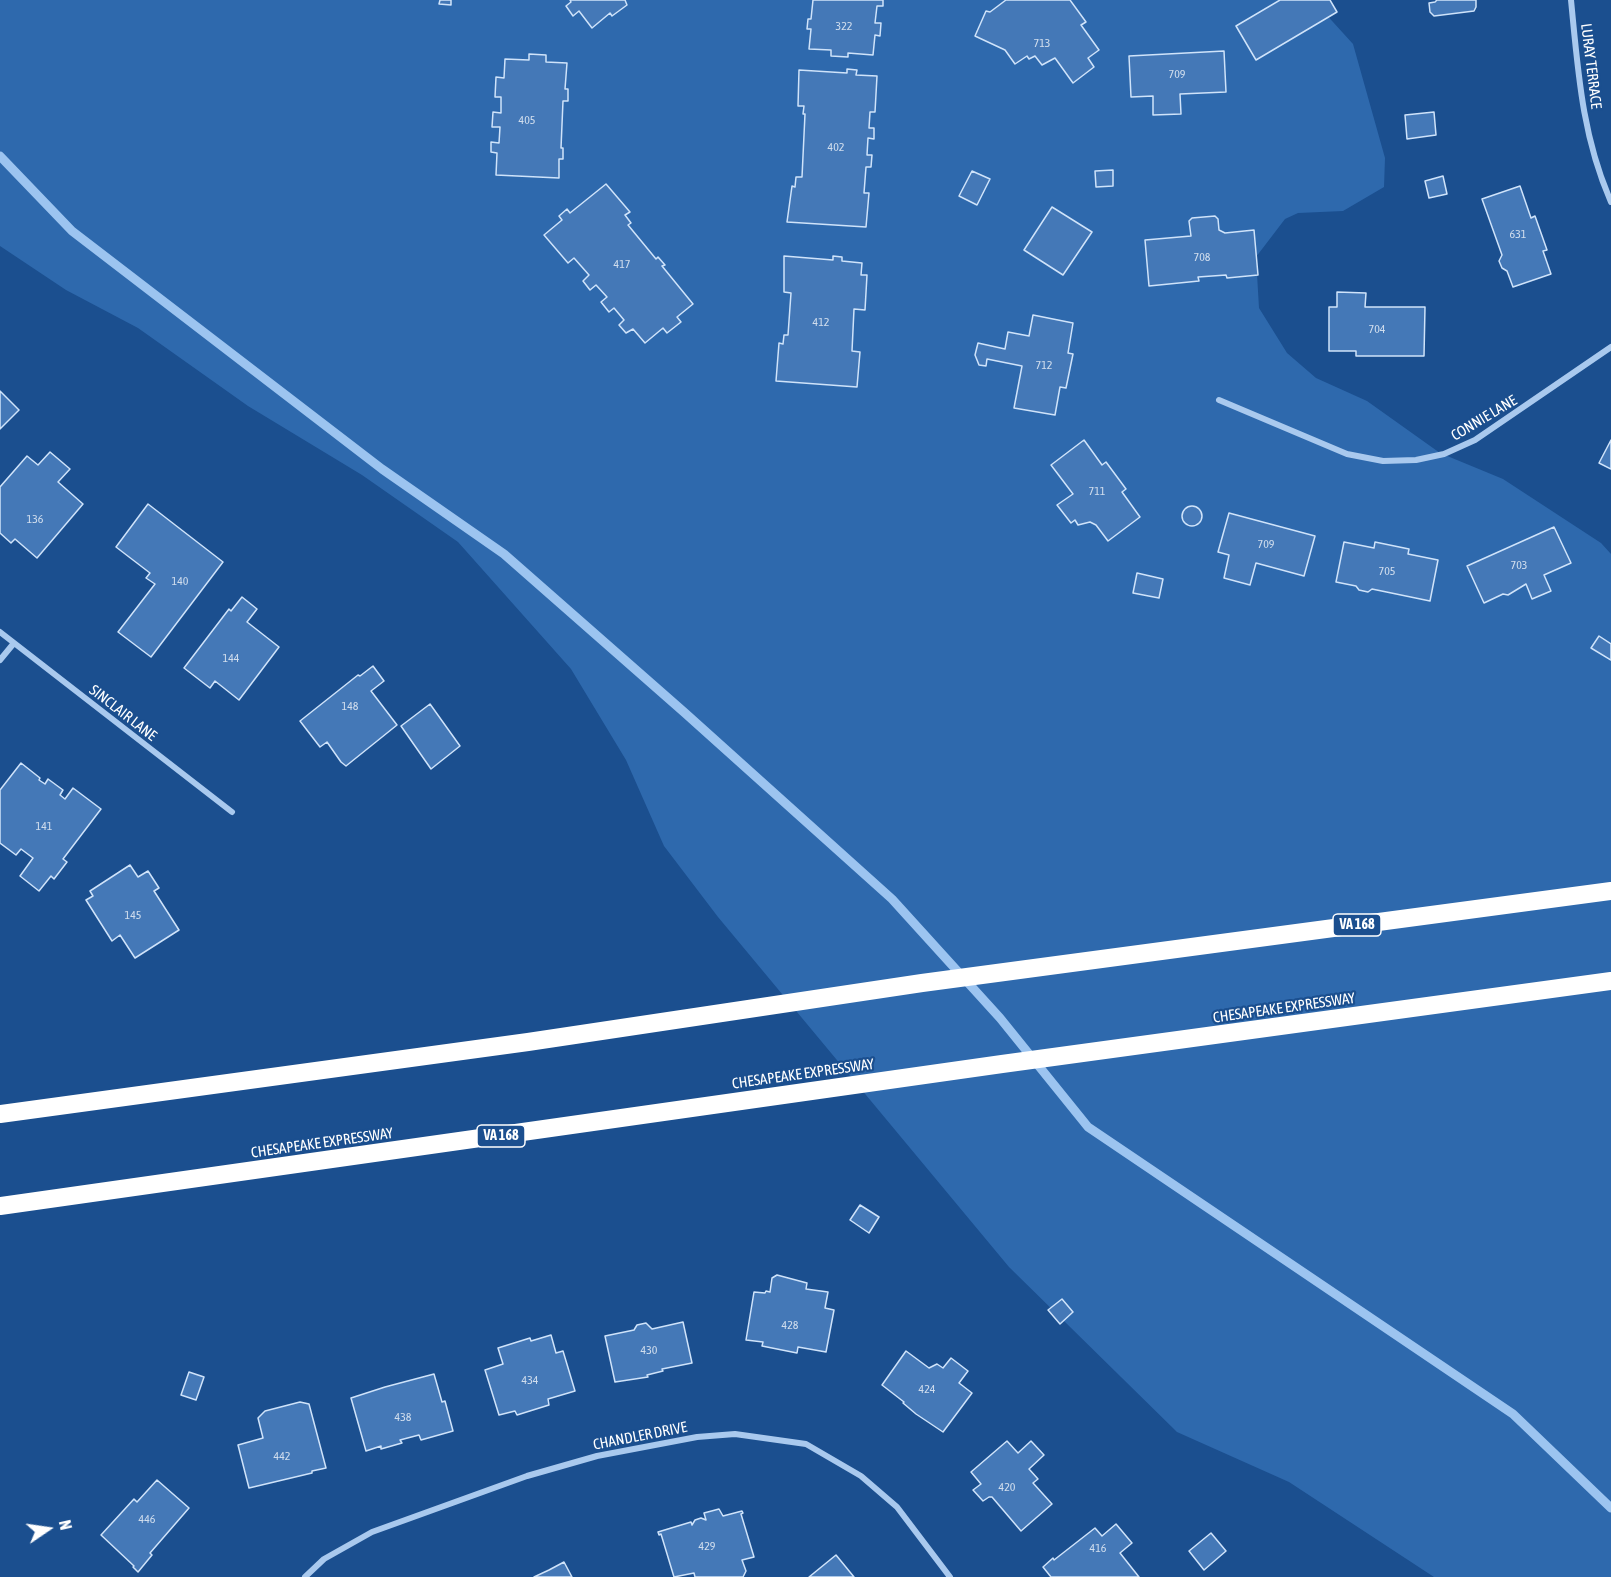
<!DOCTYPE html>
<style>
body{margin:0}
#map{position:relative;width:1611px;height:1577px;overflow:hidden;background:#1b4f8f;font-family:"Asap Condensed",sans-serif}
canvas{display:block}
.north{position:absolute;left:18px;top:1499px;width:60px;height:60px;-webkit-text-stroke:4px #1b4f8f;paint-order:stroke;rotate:77deg;font-size:16px;font-weight:700;line-height:24px;text-align:center;color:#fff}
.north::after{content:'';display:block;margin:auto;width:21px;height:27px;background:#fff;clip-path:polygon(50% 0,100% 100%,50% 72%,0 100%)}
</style>
<div id="map">
<canvas width="1611" height="1577"></canvas>
<div class="north">N</div>
</div>
<script>
const ctx = document.querySelector('canvas').getContext('2d');
ctx.lineJoin = 'round';
function fill(path, color) { ctx.fillStyle = color; ctx.fill(path, 'evenodd'); }
function trace(path, color, width, dash) { ctx.strokeStyle = color; ctx.lineWidth = width; ctx.lineCap = dash ? 'butt' : 'round'; ctx.setLineDash(dash || []); ctx.stroke(path); }
function write(font, color, halo, rows, align = 'center') {
  ctx.font = font + ' "Asap Condensed",sans-serif'; ctx.lineWidth = 4.5; ctx.setLineDash([]); ctx.textBaseline = 'middle'; ctx.strokeStyle = halo; ctx.fillStyle = color; for (const [text, x, y, turn = 0] of rows) {
    ctx.save(); ctx.translate(x, y); ctx.rotate((+turn || 0) * Math.PI / 180); ctx.textAlign = isNaN(turn) ? turn : align; if (halo) ctx.strokeText(text, 0, 0); ctx.fillText(text, 0, 0); ctx.restore();
  }
}
fill(new Path2D(`
 M0 0H1313L1353 44 1385 158 1384 187 1343 211 1298 213 1285 219 1256 257 1259 308 1287 353 1316 378 1367 401 1440 453 1503 479 1601 543 1611 554V1577H1434L1289 1482 1177 1432 1009 1267 718 917 664 846 626 760 571 669 458 542 362 475 248 406 138 328 66 290 0 246Z`), '#2e69ad');
trace(new Path2D(`
 M0 156 72 231 382 469 504 554 685 713 892 899 1000 1018 1088 1127 1513 1414 1611 1508`), '#9cc4f0', 9);
const building = new Path2D(`
 M440 0H451V5L439 4Z
 M570 0H625L627 5 612 16 610 13 592 28 579 11 573 16 566 6 571 2Z
 M813 0H883V6H877L875 23H881L880 36 875 35 873 55 848 53V57L831 56V50L809 49 811 29H807L808 19H811Z
 M1006 0H1070L1086 22 1081 25 1099 50 1088 58 1094 67 1073 83 1055 58 1042 65 1035 56 1029 59 1027 56 1015 64 1005 50 975 36 986 11 990 12Z
 M1280 0H1330L1337 12 1256 60 1236 26Z
 M1437 0H1476V7L1474 11 1434 16 1430 12 1429 3 1435 2Z
 M1224 51 1226 92 1180 94 1181 114 1153 115V96L1131 97 1129 56Z
 M529 54 546 55V62L567 63 565 89H568V101H563L561 148H563V159H559V178L496 175 497 153 491 152V142L499 143 500 127H492L493 112 501 113V97H495L496 77 504 78 505 59 529 60Z
 M847 69 857 70 856 75 877 76 875 112H870L869 128H874V139L868 138 867 155H872L871 167H866L864 193H869L866 227 787 222 792 186 795 187 796 177H802L805 114H803L804 106H798L799 70 847 73Z
 M1434 112 1436 135 1407 139 1405 115Z
 M1113 170V186L1096 187 1095 171Z
 M972 171 990 179 977 205 959 196Z
 M1443 176 1447 194 1429 198 1425 181Z
 M606 184 630 212 625 215 631 223 628 225 656 259 658 257 665 265 662 266 693 304 677 317 681 322 667 333 663 328 645 343 633 329 626 333 619 325 624 320 614 308 609 312 601 302 607 297 596 285 590 290 583 281 589 275 574 258 568 263 544 235 562 220 559 216 567 209 570 213Z
 M1520 186 1531 218 1535 216 1547 250 1543 251 1551 274 1513 287 1507 271 1502 268 1499 261 1502 255 1482 199Z
 M1052 207 1092 232 1063 275 1024 250Z
 M1215 216 1218 219 1219 230 1225 233 1254 230 1258 275 1227 278 1226 275 1198 277 1199 281 1149 286 1145 240 1191 236 1189 221 1192 218Z
 M784 256 833 260V256L842 257V261L862 263 861 275H867L865 310 854 309 852 351 860 352 857 387 776 381 779 343 783 344 784 335H788L791 293 784 292Z
 M1337 292 1366 293 1365 307H1425L1424 356H1356V351H1329V307H1337Z
 M1033 315 1073 323 1068 353 1073 354 1066 388 1060 387 1055 415 1014 408 1022 366 987 359 986 366 979 365 975 355 978 343 1005 349 1008 332 1029 336Z
 M0 391 19 410 0 429Z
 M1084 440 1102 465 1106 462 1126 489 1122 492 1140 517 1108 541 1096 525 1090 522 1078 525 1075 520 1071 523 1057 505 1073 494 1051 465Z
 M1611 440V469L1599 463Z
 M50 452 70 469 58 482 83 504 37 558 15 539 11 543 0 533V487L27 456 38 465Z
 M148 504 223 562 151 657 118 632 155 584 146 578 150 573 116 547Z
 M1182 516a10 10 0 1 1 20 0a10 10 0 1 1-20 0Z
 M1229 513 1315 536 1304 576 1256 563 1250 585 1224 578 1229 555 1218 552Z
 M1554 527 1571 563 1544 575 1551 591 1532 599 1526 584 1508 595 1503 594 1484 603 1467 566Z
 M1344 542 1374 548 1375 542 1409 549 1408 554 1438 560 1430 601 1372 589 1368 592 1359 590 1356 586 1336 582Z
 M1137 573 1163 579 1159 598 1133 593Z
 M242 597 257 609 247 622 279 647 239 700 215 681 210 688 184 668 229 609 231 611Z
 M1599 636 1611 644V660L1591 648Z
 M373 666 384 681 371 691 397 725 346 766 341 762 327 742 320 747 300 721 358 675 360 676Z
 M430 704 460 746 431 769 401 726Z
 M21 763 40 778 39 780 45 784 48 779 63 790 60 795 65 799 73 788 101 809 63 859 67 862 54 879 51 876 39 891 20 876 33 858 21 849 16 855 0 843V790Z
 M130 865 138 877 148 871 159 888 154 891 179 930 135 958 120 935 112 941 86 900 93 896 90 891Z
 M860 1205 879 1217 869 1233 850 1220Z
 M777 1275 807 1283 806 1289 828 1292 825 1308 834 1310 826 1352 798 1347 797 1353 762 1346 763 1342 746 1340 754 1292 765 1293 766 1291 770 1292 772 1278Z
 M1062 1299 1073 1312 1060 1324 1048 1310Z
 M683 1322 692 1363 662 1369 663 1371 647 1375 648 1377 615 1382 605 1336 634 1330 637 1325 646 1323 652 1329Z
 M551 1335 556 1353 563 1351 575 1391 548 1399 549 1405 517 1415 515 1411 499 1415 485 1370 503 1364 498 1348 530 1338 531 1341Z
 M906 1351 929 1368 937 1364 943 1368 951 1358 968 1371 959 1383 972 1393 943 1432 916 1414 903 1403 904 1402 882 1385Z
 M189 1372 204 1377 196 1400 181 1395Z
 M434 1374 442 1402 445 1401 453 1431 421 1440 419 1435 400 1440 402 1443 381 1449V1446L366 1451 351 1398 385 1387Z
 M300 1402 309 1404 326 1468 312 1471V1473L249 1488 238 1445 263 1438 258 1418 265 1411Z
 M1007 1441 1018 1453 1031 1441 1044 1455 1029 1469 1038 1479 1033 1483 1052 1504 1021 1531 992 1497H989L983 1501 973 1490 981 1484 971 1472Z
 M157 1480 189 1508 150 1553 152 1555 138 1572 133 1567 134 1566 101 1535 134 1499 137 1502Z
 M719 1509 723 1516 742 1511 743 1513 741 1514 754 1557 742 1560 746 1571 743 1577H695L694 1573 674 1577 661 1534 659 1535 658 1532 691 1522 692 1525 695 1520 701 1518 706 1520 704 1513Z
 M1116 1524 1132 1543 1120 1553 1139 1577H1051L1043 1567 1053 1558 1054 1560 1095 1528 1102 1536Z
 M1211 1533 1226 1551 1204 1570 1189 1551Z
 M836 1555 854 1577H809Z
 M564 1562 572 1577H534L549 1570Z`);
fill(building, '#4478b7');
trace(building, '#cfe3fa', 1.5);
trace(new Path2D(`
 M1571 0C1578 71 1582 136 1611 202
 M1219 400 1347 454 1383 461 1416 460 1444 454 1475 440 1611 347
 M0 632 232 812
 M0 660 14 643
 M305 1577 324 1559 372 1532 527 1476 597 1456 697 1437 735 1434 806 1444 861 1476 897 1507 950 1577`), '#a9c9ee', 6);
trace(new Path2D(`
 M0 1114 528 1042 922 983 1611 891
 M0 1206 1002 1064 1611 981`), '#fff', 18);
write('12px', '#d0dded', null, [
 ["322",844,26],
 ["713",1042,43],
 ["709",1177,74],
 ["405",527,120],
 ["402",836,147],
 ["631",1518,234],
 ["708",1202,257],
 ["417",622,264],
 ["412",821,322],
 ["704",1377,329],
 ["712",1044,365],
 ["711",1097,491],
 ["136",35,519],
 ["709",1266,544],
 ["703",1519,565],
 ["705",1387,571],
 ["140",180,581],
 ["144",231,658],
 ["148",350,706],
 ["141",44,826],
 ["145",133,915],
 ["428",790,1325],
 ["430",649,1350],
 ["434",530,1380],
 ["424",927,1389],
 ["438",403,1417],
 ["442",282,1456],
 ["420",1007,1487],
 ["446",147,1519],
 ["429",707,1546],
 ["416",1098,1548]
]);
for (const [x, y, w] of [
 [1357,925,48],
 [501,1136,48]
]) { const box = new Path2D(); box.roundRect(x - w / 2, y - 11, w, 22, 4.5); ctx.fillStyle = '#1b4f8f'; ctx.fill(box); trace(box, '#fff', 1.5); }
write('bold 14px', '#fff', null, [
 ["VA 168",1357,925],
 ["VA 168",501,1136]
]);
write('15px', '#fff', '#1b4f8f', [
 ["LURAY TERRACE",1591,66,83],
 ["CONNIE LANE",1484,418,-31],
 ["SINCLAIR LANE",123,713,38],
 ["CHESAPEAKE EXPRESSWAY",1284,1008,-8],
 ["CHESAPEAKE EXPRESSWAY",803,1074,-8],
 ["CHESAPEAKE EXPRESSWAY",322,1143,-8],
 ["CHANDLER DRIVE",640,1436,-11]
]);
</script>
